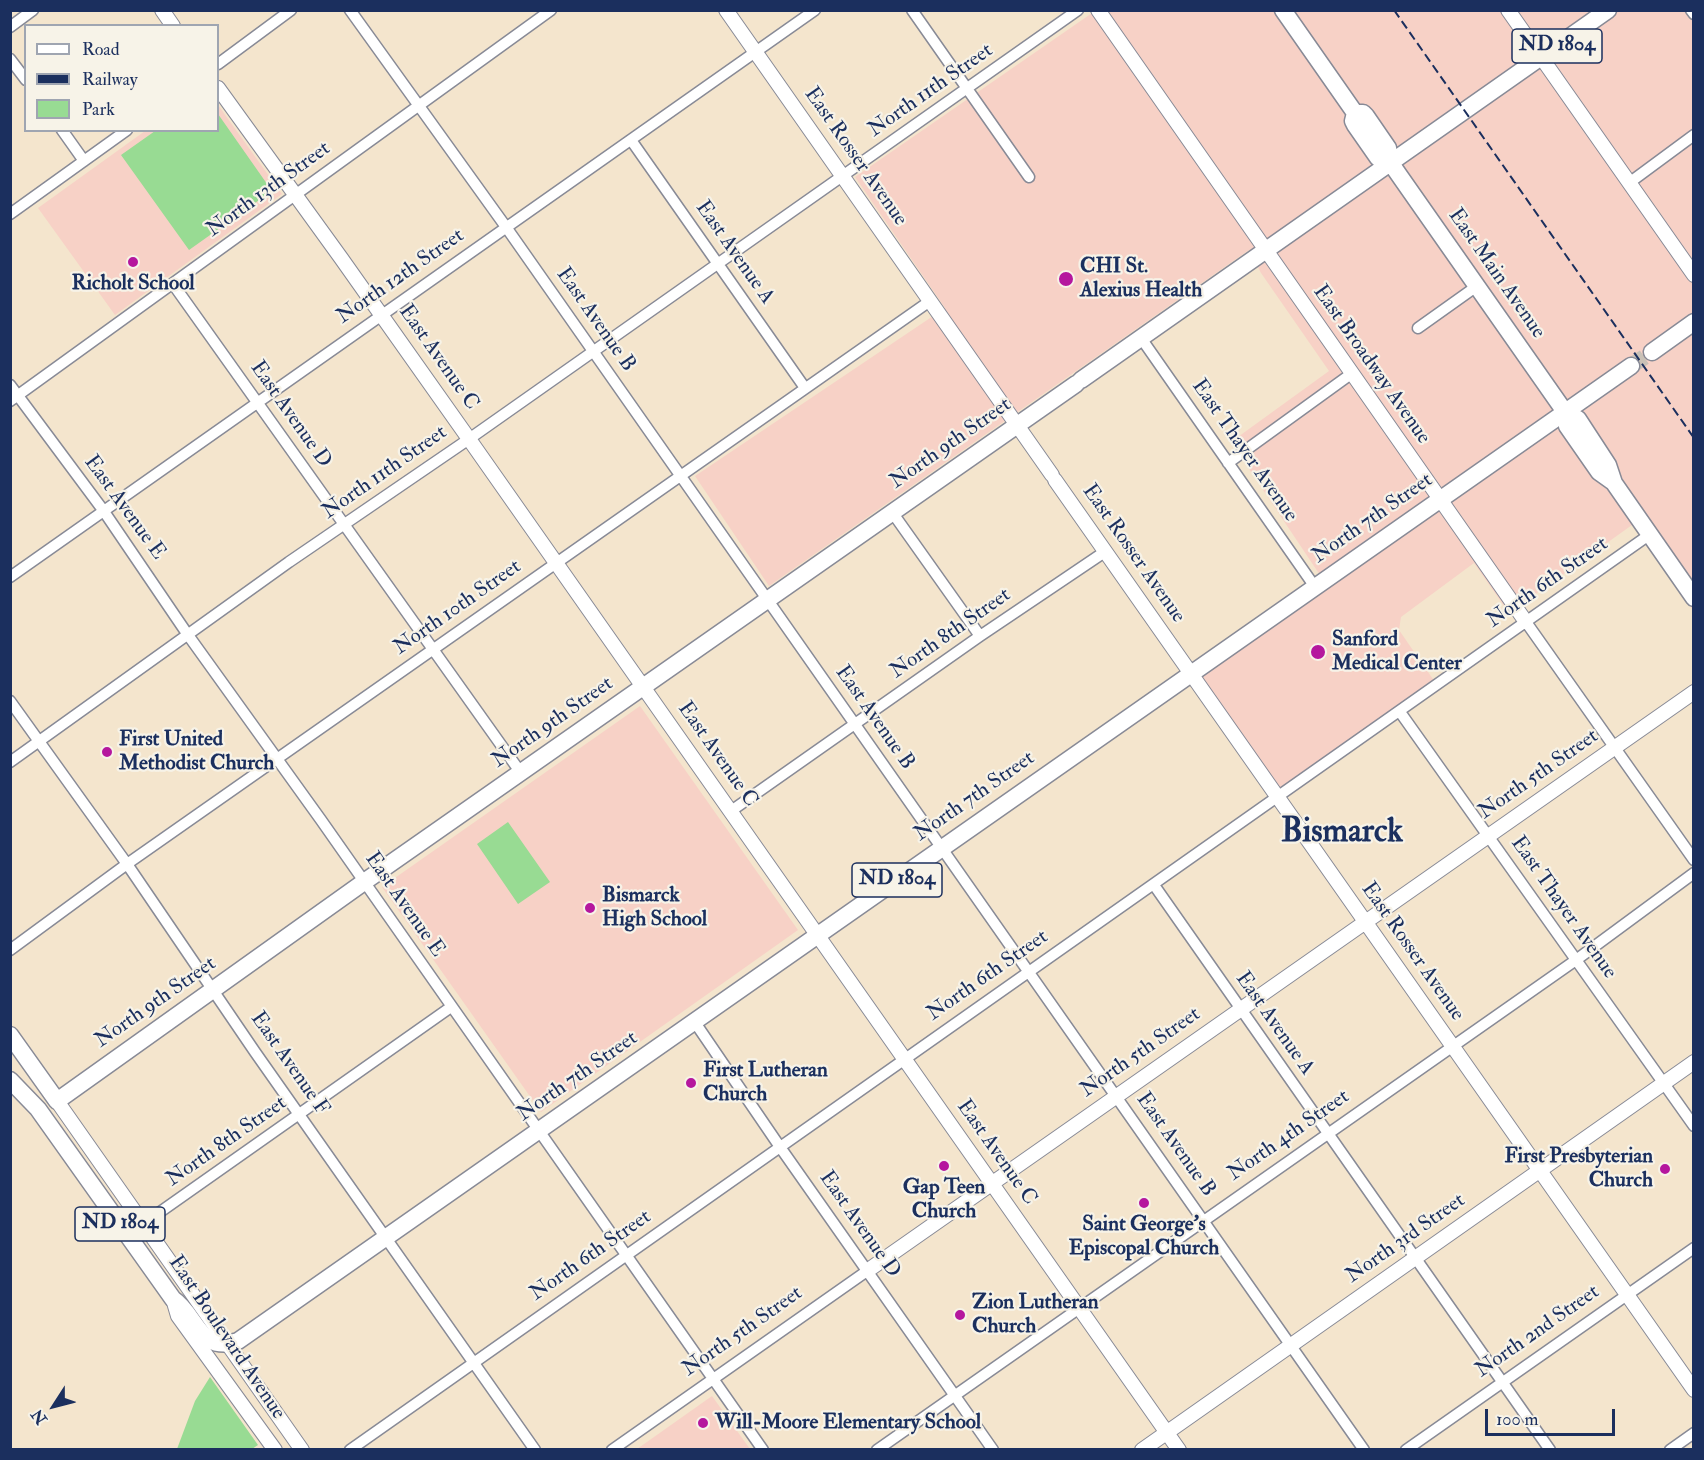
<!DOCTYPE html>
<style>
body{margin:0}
#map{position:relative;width:1704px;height:1460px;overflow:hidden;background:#f4e5cd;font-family:"IM FELL Double Pica",serif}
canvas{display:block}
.frame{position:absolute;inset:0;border:12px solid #1b2f5e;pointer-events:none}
.legend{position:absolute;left:24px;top:24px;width:195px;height:108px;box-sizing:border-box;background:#f7f3e8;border:2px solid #9fa5b1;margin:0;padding:8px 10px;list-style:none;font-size:18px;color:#1b2f5e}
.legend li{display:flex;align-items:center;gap:12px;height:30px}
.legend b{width:30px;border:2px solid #9fa5b1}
.north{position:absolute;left:24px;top:1376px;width:60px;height:60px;-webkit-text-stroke:4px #f7f3e8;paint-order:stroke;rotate:234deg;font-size:16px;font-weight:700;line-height:24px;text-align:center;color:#1b2f5e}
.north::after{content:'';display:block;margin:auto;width:21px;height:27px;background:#1b2f5e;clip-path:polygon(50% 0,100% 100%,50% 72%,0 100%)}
.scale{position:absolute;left:1485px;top:1409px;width:130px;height:27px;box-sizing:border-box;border:3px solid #1b2f5e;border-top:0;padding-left:8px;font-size:18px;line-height:21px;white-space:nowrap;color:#1b2f5e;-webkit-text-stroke:4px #f7f3e8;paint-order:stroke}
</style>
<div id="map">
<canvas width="1704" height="1460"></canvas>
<div class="frame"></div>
<ul class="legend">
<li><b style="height:8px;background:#fff"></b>Road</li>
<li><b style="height:8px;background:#1b2f5e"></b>Railway</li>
<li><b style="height:16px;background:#98db93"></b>Park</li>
</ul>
<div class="north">N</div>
<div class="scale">100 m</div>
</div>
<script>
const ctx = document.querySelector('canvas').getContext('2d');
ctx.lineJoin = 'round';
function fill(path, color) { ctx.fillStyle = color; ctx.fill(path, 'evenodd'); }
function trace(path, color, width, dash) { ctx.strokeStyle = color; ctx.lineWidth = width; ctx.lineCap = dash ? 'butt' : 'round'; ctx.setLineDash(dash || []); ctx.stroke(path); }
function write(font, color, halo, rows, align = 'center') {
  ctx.font = font + ' "IM FELL Double Pica",serif'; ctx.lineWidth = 4.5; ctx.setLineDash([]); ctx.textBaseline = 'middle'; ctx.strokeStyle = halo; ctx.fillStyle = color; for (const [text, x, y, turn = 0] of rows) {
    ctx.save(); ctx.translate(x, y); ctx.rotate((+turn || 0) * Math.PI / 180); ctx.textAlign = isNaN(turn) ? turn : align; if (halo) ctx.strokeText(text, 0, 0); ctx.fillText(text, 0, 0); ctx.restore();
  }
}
fill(new Path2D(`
 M1095 11H1693V610L1632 525 1509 613 1474 563 1401 617 1399 630 1437 685 1278 798 1191 674 1328 587 1231 442 1329 371 1261 273 1249 250 769 586 695 476 945 308 855 177Z
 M218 105 282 194 115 315 38 208 145 131 218 130Z
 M640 706 798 930 541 1112 382 887Z
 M712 1396 750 1449H637Z`), '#f7d1c6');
fill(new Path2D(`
 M218 114 272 191 189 250 121 155 155 131 218 130Z
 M508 822 550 882 518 904 477 844Z
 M210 1377 258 1445 252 1449H177L195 1401Z`), '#98db93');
trace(new Path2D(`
 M1631 366 1652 352`), '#c9c1b7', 16, [16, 8]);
const street = new Path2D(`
 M350 10 506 227 1364 1450
 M912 10 1029 177
 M1691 10 1694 14
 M10 27 33 10
 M10 59 26 80
 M218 64 291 10
 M62 130 84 161
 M631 140 805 388
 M1629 183 1694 135
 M10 214 127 130
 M173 284 521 773
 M1418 328 1477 286
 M1141 338 1315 587
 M10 385 103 510 188 635 321 820 763 1450
 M10 401 551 10
 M1228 463 1351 374
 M892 512 980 636
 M10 577 815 10
 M1526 622 1694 860
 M10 701 127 864 255 1052 535 1450
 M1400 712 1694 1126
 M10 762 289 562 469 439 1078 10
 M731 811 980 636 1106 551
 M1154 885 1550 1450
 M10 950 127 864 930 301
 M694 1021 780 1147 993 1450
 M143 1224 451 1007
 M350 1450 1649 535
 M612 1450 867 1271
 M877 1450 1576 960 1694 873
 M1406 1450 1694 1248
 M1670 1450 1694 1433`);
const secondary = new Path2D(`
 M162 10 173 26
 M726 10 1052 475
 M1098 10 1526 622
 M1508 10 1694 275
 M218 88 341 258 469 439 1179 1450
 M1055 480 1694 1390
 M57 1101 302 1450
 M867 1271 1694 692
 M173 1299 178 1316 275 1450
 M1142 1450 1694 1062`);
const primary = new Path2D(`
 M1283 10 1355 113 1353 121 1355 125 1378 158 1390 162
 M1355 113H1363L1366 116 1388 148 1390 162 1399 175 1565 412 1578 419 1608 465 1614 483 1694 598
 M1652 352 1694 322
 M1081 380 1608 10
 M1565 412 1567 426 1599 472 1613 482
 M10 1035 57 1101
 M10 1080 38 1109 173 1299C197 1315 199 1354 238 1341L1631 366
 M57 1101 364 882 1076 384`);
trace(street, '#888a96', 13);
trace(secondary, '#888a96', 16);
trace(primary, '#888a96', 19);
trace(street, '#fff', 10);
trace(secondary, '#fff', 14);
trace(primary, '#fff', 16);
trace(new Path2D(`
 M1394 10 1694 438`), '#1b2f5e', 2, [9, 4.5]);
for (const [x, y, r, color] of [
 [133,262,6,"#b5179e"],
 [1066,279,8,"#b5179e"],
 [1318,652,8,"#b5179e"],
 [107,752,6,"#b5179e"],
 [590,908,6,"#b5179e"],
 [691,1083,6,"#b5179e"],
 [944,1166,6,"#b5179e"],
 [1665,1169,6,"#b5179e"],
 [1144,1203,6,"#b5179e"],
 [960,1315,6,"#b5179e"],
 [703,1423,6,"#b5179e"]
]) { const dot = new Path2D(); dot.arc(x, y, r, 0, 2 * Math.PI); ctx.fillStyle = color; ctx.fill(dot); trace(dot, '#f7f3e8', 2); }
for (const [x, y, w] of [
 [1557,46,90],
 [897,880,90],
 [120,1224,90]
]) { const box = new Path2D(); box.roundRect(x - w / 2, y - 17, w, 34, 4.5); ctx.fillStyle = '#f7f3e8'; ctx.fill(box); trace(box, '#1b2f5e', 1.5); }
write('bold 20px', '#1b2f5e', null, [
 ["ND 1804",1557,46],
 ["ND 1804",897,880],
 ["ND 1804",120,1224]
]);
write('21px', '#1b2f5e', '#f7f3e8', [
 ["North 11th Street",931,91,-35],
 ["East Rosser Avenue",855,157,55],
 ["North 13th Street",269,190,-36],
 ["East Avenue A",734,253,55],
 ["East Main Avenue",1496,274,55],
 ["North 12th Street",401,277,-35],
 ["East Avenue B",595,320,55],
 ["East Avenue C",438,358,55],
 ["East Broadway Avenue",1371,365,55],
 ["East Avenue D",290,415,55],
 ["North 9th Street",951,444,-35],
 ["East Thayer Avenue",1244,451,55],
 ["North 11th Street",385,473,-35],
 ["East Avenue E",124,508,54],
 ["North 7th Street",1373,519,-35],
 ["East Rosser Avenue",1133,554,55],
 ["North 6th Street",1548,583,-35],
 ["North 10th Street",458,608,-35],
 ["North 8th Street",951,634,-35],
 ["East Avenue B",874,718,55],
 ["North 9th Street",553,723,-35],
 ["East Avenue C",717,755,55],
 ["North 5th Street",1539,775,-35],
 ["North 7th Street",975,797,-35],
 ["East Avenue E",404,905,55],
 ["East Thayer Avenue",1563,908,55],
 ["East Rosser Avenue",1412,952,55],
 ["North 6th Street",988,976,-35],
 ["North 9th Street",156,1003,-35],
 ["East Avenue A",1274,1024,55],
 ["North 5th Street",1141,1053,-35],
 ["East Avenue F",289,1064,55],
 ["North 7th Street",578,1077,-35],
 ["North 4th Street",1289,1136,-35],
 ["North 8th Street",227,1142,-35],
 ["East Avenue B",1175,1145,55],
 ["East Avenue C",996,1153,55],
 ["East Avenue D",859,1225,55],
 ["North 3rd Street",1406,1239,-35],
 ["North 6th Street",591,1256,-35],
 ["North 5th Street",743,1332,-35],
 ["North 2nd Street",1538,1332,-35],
 ["East Boulevard Avenue",226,1338,56]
]);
write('bold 21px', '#1b2f5e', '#f7f3e8', [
 ["CHI St.",1080,267],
 ["Alexius Health",1080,291],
 ["Richolt School",133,284,"center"],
 ["Sanford",1332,640],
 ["Medical Center",1332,664],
 ["First United",119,740],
 ["Methodist Church",119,764],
 ["Bismarck",602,896],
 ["High School",602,920],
 ["First Lutheran",703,1071],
 ["Church",703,1095],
 ["First Presbyterian",1653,1157,"right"],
 ["Church",1653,1181,"right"],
 ["Gap Teen",944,1188,"center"],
 ["Church",944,1212,"center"],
 ["Saint George's",1144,1225,"center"],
 ["Episcopal Church",1144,1249,"center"],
 ["Zion Lutheran",972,1303],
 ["Church",972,1327],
 ["Will-Moore Elementary School",715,1423]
], 'left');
write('bold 33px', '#1b2f5e', '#f7f3e8', [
 ["Bismarck",1342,834]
]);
</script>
